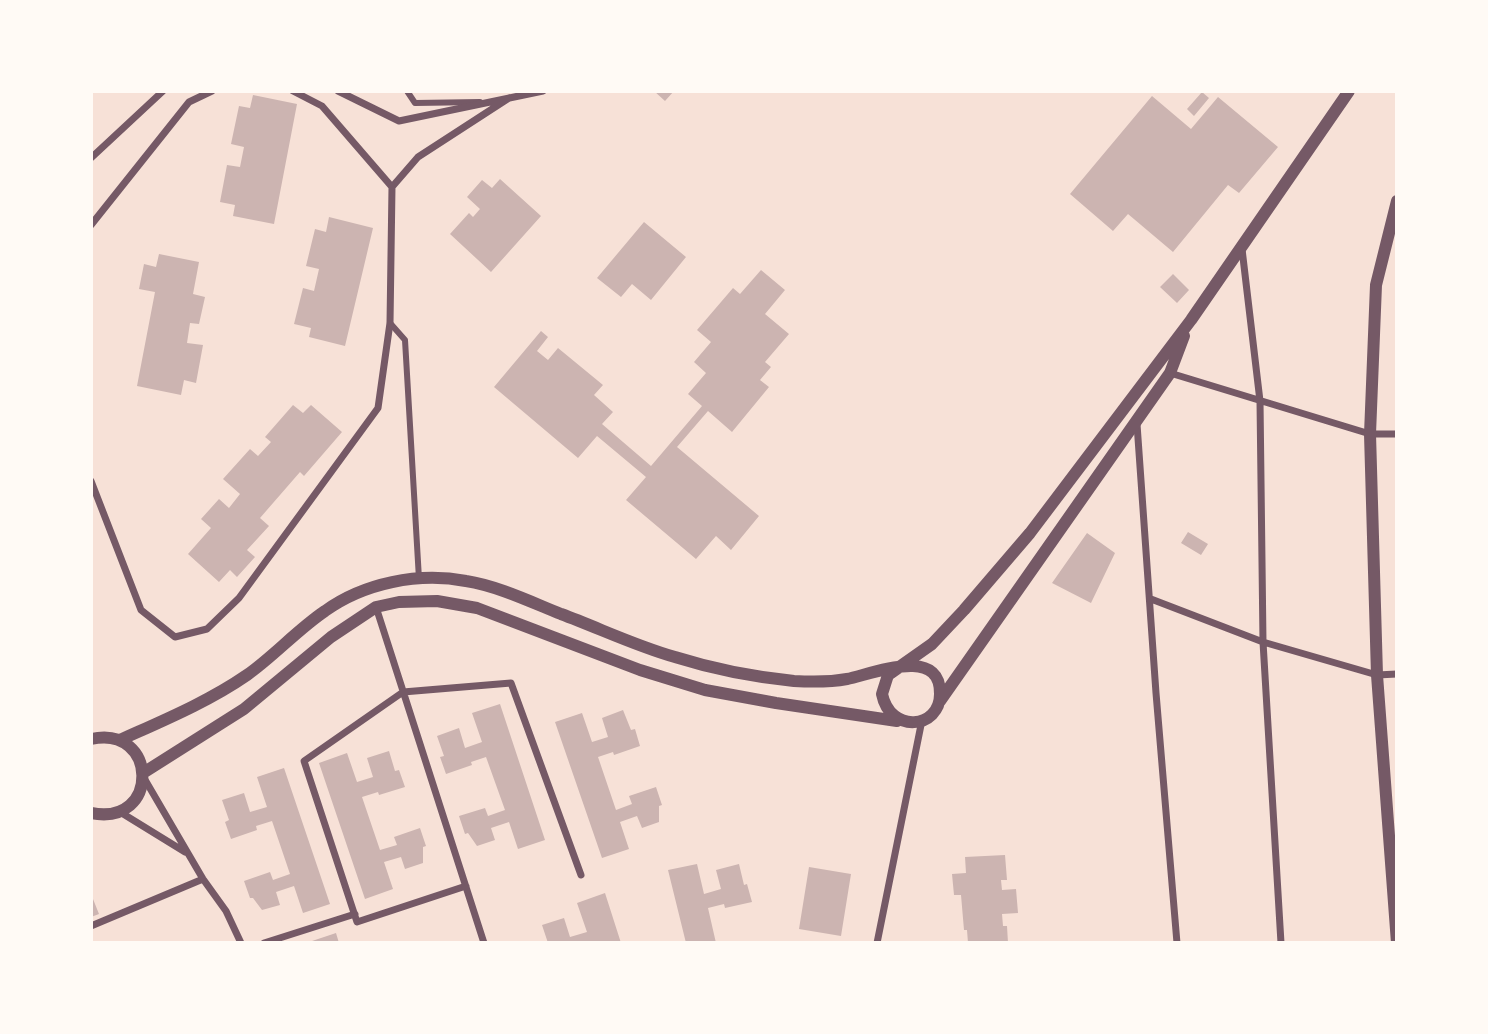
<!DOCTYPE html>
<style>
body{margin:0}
#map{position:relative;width:1488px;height:1034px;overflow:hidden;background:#f7e1d7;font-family:Jost,sans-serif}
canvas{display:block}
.frame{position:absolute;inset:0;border:93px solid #fffaf5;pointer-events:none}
</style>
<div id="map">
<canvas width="1488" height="1034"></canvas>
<div class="frame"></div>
</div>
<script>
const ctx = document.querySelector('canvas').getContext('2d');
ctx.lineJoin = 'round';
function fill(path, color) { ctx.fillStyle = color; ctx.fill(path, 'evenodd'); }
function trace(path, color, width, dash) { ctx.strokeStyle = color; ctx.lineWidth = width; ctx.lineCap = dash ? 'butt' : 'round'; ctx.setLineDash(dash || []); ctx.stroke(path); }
fill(new Path2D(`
 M654 91H674L665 101Z
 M1202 92 1209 98 1194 116 1187 109Z
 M253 95 297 104 274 224 233 216 235 205 220 202 227 165 240 167 244 147 231 144 239 106 250 108Z
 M1152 96 1191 129 1218 97 1278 147 1239 193 1228 185 1173 252 1128 214 1113 231 1070 194Z
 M500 179 541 216 491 272 450 234 469 213 473 217 480 209 467 197 482 180 492 188Z
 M329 217 373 228 345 346 309 337 311 328 294 324 303 288 314 291 319 269 306 266 315 229 326 232Z
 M644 222 686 257 651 300 632 284 621 297 597 278Z
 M159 254 199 262 193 294 205 297 199 324 190 323 187 343 203 345 196 383 184 380 181 395 137 386 155 292 139 289 144 264 156 267Z
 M761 270 785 290 765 314 789 334 765 362 771 367 760 380 769 387 732 432 708 411 677 447 759 516 731 550 716 536 696 559 626 500 646 477 597 436 578 458 494 387 541 331 548 337 537 351 548 360 558 348 603 385 594 395 613 412 602 424 651 466 702 406 688 394 706 373 694 362 711 342 697 330 733 288 740 294Z
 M1173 274 1189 290 1177 303 1160 287Z
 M293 405 303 413 311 405 342 432 304 476 300 472 260 518 269 526 247 550 255 557 237 577 230 570 219 582 188 554 211 528 201 519 219 499 229 508 240 494 223 479 250 449 258 456 271 442 265 437Z
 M1188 532 1208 544 1201 555 1181 543Z
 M1087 533 1115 553 1091 603 1052 583Z
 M500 704 545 840 518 849 509 822 491 828 495 840 477 846 468 833 465 834 459 816 485 808 488 816 505 810 486 757 471 762 472 765 446 774 440 757 444 756 437 736 459 728 465 748 482 742 472 713Z
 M623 710 631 730 635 729 640 746 614 755 613 752 598 757 616 810 632 804 629 796 656 787 662 805 659 806V822L642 828 637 816 620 822 629 849 602 858 555 722 582 713 592 742 608 737 602 718Z
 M389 751 395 771 399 770 405 787 379 795 378 792 362 797 380 850 397 845 394 837 420 828 426 846 423 847V863L405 869 401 857 384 862 393 889 365 899 319 763 347 753 357 782 373 777 367 758Z
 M284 768 330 904 303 913 294 886 276 892 280 905 262 910 253 898H250L244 881 270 872 273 880 290 874 272 821 256 826 257 830 231 839 225 822 229 820 222 800 244 793 250 812 267 807 257 777Z
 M1005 855 1007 880H1001L1002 890 1016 889 1018 913 1002 914 1003 926H1007L1008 943H968L967 930H964L961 895H954L952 874 966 873 965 857Z
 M697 864 704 894 721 889 716 870 739 864 744 885 747 884 752 902 725 908 724 904 708 908 716 943H686L668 870Z
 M809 867 851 874 841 936 799 929Z
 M605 893 621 943H548L542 925 564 918 570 937 587 932 577 903Z
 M91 894 99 914 91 917Z
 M336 933 339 943H306Z`), '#ccb4b1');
trace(new Path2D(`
 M407 91 415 103 480 102
 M390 323 405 340 419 579`), '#755966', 6);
trace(new Path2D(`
 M293 91 322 106 392 187
 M338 91 399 121 543 91
 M91 158 163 91
 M91 225 189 102 212 91
 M1242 249 1260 401 1263 642 1281 943
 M1170 373 1370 434H1397
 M1137 424 1156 693 1177 943
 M91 481 141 610 175 637 207 629 239 598 378 408 390 323 392 187 418 157 509 98
 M1151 599 1263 642 1377 675 1397 674
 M376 607 484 943
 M144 778 203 879 226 911 241 943
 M120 812 185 852
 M466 886 357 922 304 761 403 692 511 683 581 875
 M91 926 203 879
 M264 943 355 914
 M877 943 922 720`), '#755966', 7);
trace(new Path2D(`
 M940 701 1170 373 1184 336
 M91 739C158 724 161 827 91 813
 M120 740C162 721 208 702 247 675 274 656 297 630 325 611 364 583 418 572 466 581 498 586 531 602 561 614 599 628 636 646 675 657 713 669 755 677 794 681 811 682 831 682 847 679 872 674 941 645 940 694 940 729 890 734 882 694L888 675 932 644 964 610 1030 533 1191 320 1349 91
 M143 773 244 709 331 637 376 607 399 602 437 601 477 608 640 670 705 690 776 703 897 721
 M1397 943 1377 675 1370 434 1376 285 1397 201`), '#755966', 12);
</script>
